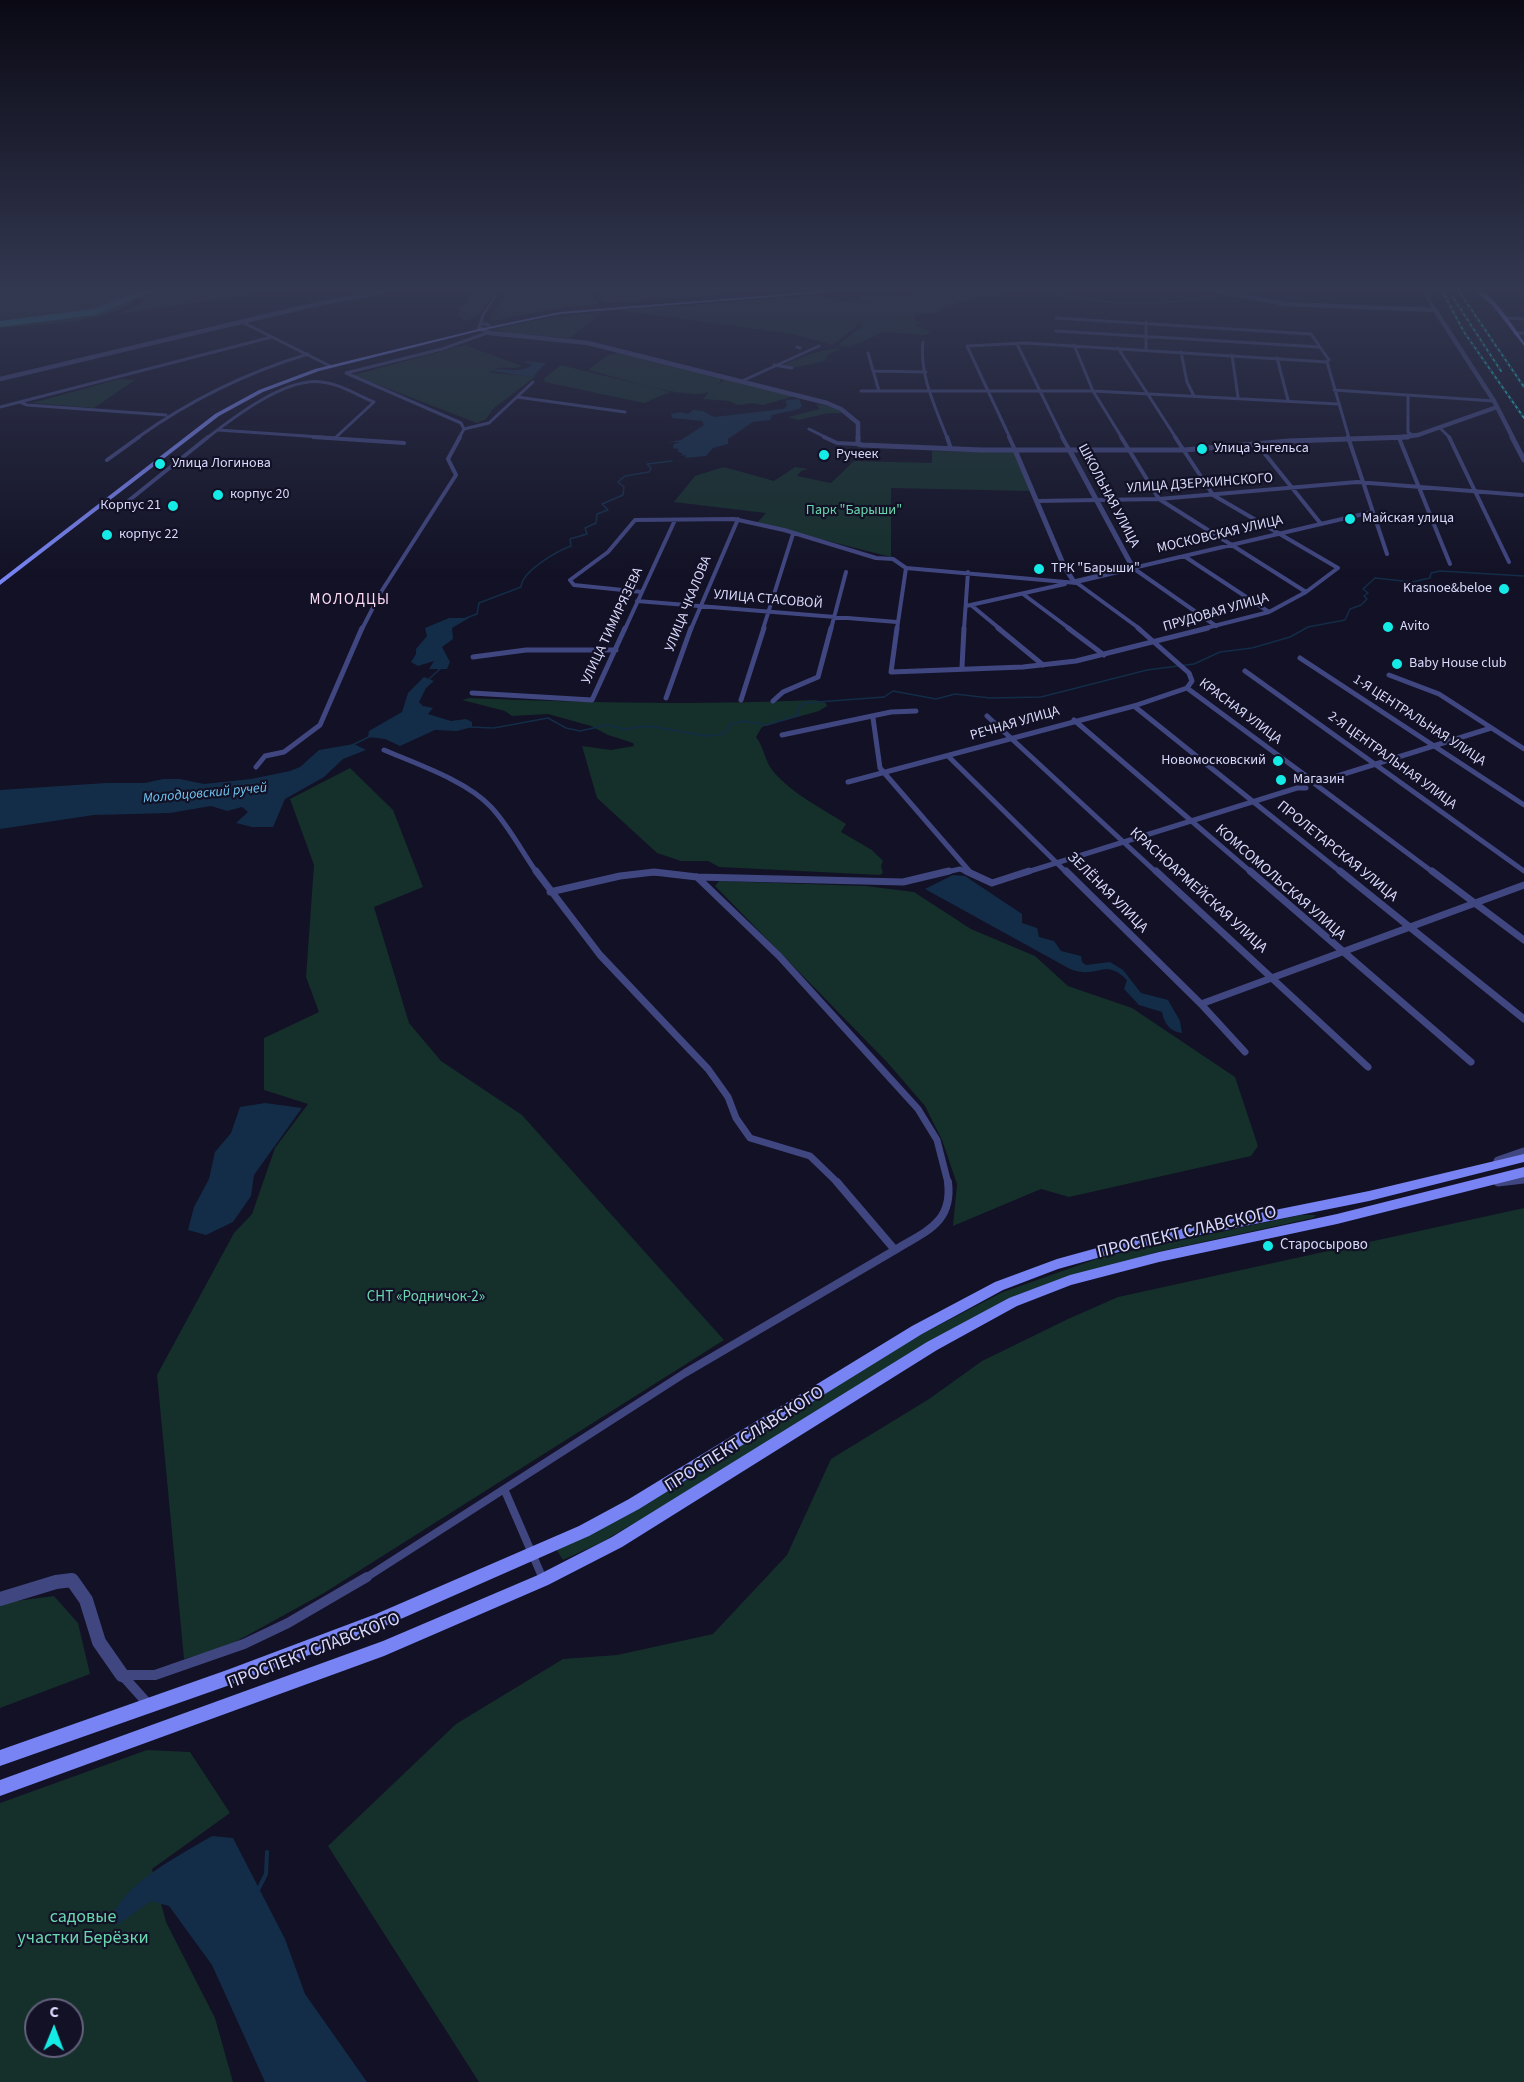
<!DOCTYPE html>
<meta charset="utf-8">
<style>
body{margin:0}
#map{position:relative;width:1524px;height:2082px;overflow:hidden;background:#121125;font-family:"Source Sans 3",sans-serif}
canvas{display:block}
.north{position:absolute;left:24px;top:1998px;width:60px;height:60px;box-sizing:border-box;background:#121125;border:2px solid #62617b;border-radius:50%;rotate:1deg;font-size:16px;font-weight:700;line-height:24px;text-align:center;color:#d9d9fc}
.north::after{content:'';display:block;margin:auto;width:21px;height:27px;background:#15ebe6;clip-path:polygon(50% 0,100% 100%,50% 72%,0 100%)}
</style>
<div id="map">
<canvas width="1524" height="2082"></canvas>
<div class="north">С</div>
</div>
<script>
const ctx = document.querySelector('canvas').getContext('2d');
ctx.lineJoin = 'round';
function fill(path, color) { ctx.fillStyle = color; ctx.fill(path, 'evenodd'); }
function trace(path, color, width, dash) { ctx.strokeStyle = color; ctx.lineWidth = width; ctx.lineCap = dash ? 'butt' : 'round'; ctx.setLineDash(dash || []); ctx.stroke(path); }
function write(font, color, halo, rows, align = 'center') {
  ctx.font = font + ' "Source Sans 3",sans-serif'; ctx.lineWidth = 4.5; ctx.setLineDash([]); ctx.textBaseline = 'middle'; ctx.strokeStyle = halo; ctx.fillStyle = color; for (const [text, x, y, turn = 0] of rows) {
    ctx.save(); ctx.translate(x, y); ctx.rotate((+turn || 0) * Math.PI / 180); ctx.textAlign = isNaN(turn) ? turn : align; if (halo) ctx.strokeText(text, 0, 0); ctx.fillText(text, 0, 0); ctx.restore();
  }
}
fill(new Path2D(`
 M0 287H152L92 310 0 322Z
 M166 287H303L118 314 144 301 140 298Z
 M498 287 480 314 465 321 457 316 461 311 458 308 469 302 468 296 474 291 473 288Z
 M511 287H583L599 304 554 309 492 321 490 317Z
 M589 287H757L761 292 605 303Z
 M985 290H1014L1015 293H1002V296H968L973 299 944 307 937 313 916 314 914 319 921 323 915 325 931 332 925 335C915 335 886 330 878 334 870 339 856 346 842 347L839 344 860 328 861 324 853 322 859 325 832 345 792 334 617 310 817 296 843 301 859 300 872 306 858 298C871 290 887 301 900 297 927 290 956 292 985 290Z
 M130 301 135 302C95 325 45 324 0 328V326L86 316Z
 M604 311 570 338 509 333 493 329 543 319Z
 M465 345 522 366C510 371 501 364 490 372 506 375 520 374 535 377L494 408 486 419 477 423 353 375Z
 M837 348 841 349 828 354 825 361 792 368 780 366 813 353Z
 M622 352 722 378 718 385 725 379 794 396 763 405 752 403 738 405 729 401 703 399 709 392C687 401 613 376 588 370L608 355Z
 M561 365 670 392 644 403 545 382 543 379Z
 M119 379 135 380 94 408 32 403Z
 M816 404 830 406 843 413H828L798 420 788 417 820 409Z
 M932 451 1014 452 1030 491 891 488V557L757 523 766 513 674 502 695 476 724 467 774 481 795 467 808 469 801 471 797 476 831 483 854 461 932 463Z
 M469 698C585 703 700 705 815 700L826 703 827 706 819 711 762 727 756 737C764 747 765 762 773 771 792 794 822 808 846 824L841 832 872 850 883 861 881 866 883 873 880 875 719 867 708 861H681L657 853 597 798 582 746 611 750 634 746 633 743 608 735 591 726 548 714 512 716 505 711 462 700Z
 M350 768 393 810 423 887 374 907 409 1023 441 1061 522 1115 724 1340 324 1593 228 1646 184 1659 157 1375 234 1233 252 1214 275 1148 308 1104 264 1090V1038L319 1012 306 977 314 865 290 799Z
 M719 881 866 886 914 892 971 929 1035 956 1068 986 1132 1008 1235 1077 1258 1146 1251 1156 1069 1197 1041 1189 953 1226 957 1184 942 1140 925 1106 887 1062 715 886Z
 M1524 1208V2082H479L328 1846 456 1724 563 1659 617 1655 713 1634 787 1555 831 1459 929 1399 982 1361 1068 1319 1118 1297Z
 M1301 1215H1316L1313 1218 1157 1252 1043 1286 600 1543 563 1560 556 1549 920 1335 1003 1292 1102 1257Z
 M54 1596 78 1623 90 1674 0 1708V1603Z
 M147 1750 190 1752 230 1813 152 1869 166 1922 215 2018 233 2082H0V1803ZM36 2010H72V2046H36Z`), '#152f2b');
fill(new Path2D(`
 M521 361 546 363 533 377 491 371C503 366 518 375 532 365Z
 M799 399 802 406 799 409 772 415 770 420 753 422 728 439V444L713 448 706 456 685 458 686 455 681 456 683 454 677 451 679 449 673 448 674 444 680 442H669L681 440 704 425 702 421 672 418 671 414 681 412 688 414 693 410 703 411 714 417 783 409 787 406 786 400Z
 M449 618H469L452 628 453 639 442 647 450 662 447 669H429L434 661 418 666 411 662 416 654V649L427 636 425 628Z
 M424 677 434 681 426 688 419 702 423 706 433 708 428 714 451 721 466 719 472 722V727L457 731 435 730 400 746 385 739 368 737 369 731 402 712 408 693Z
 M354 744 366 750 343 759 324 777 285 799 273 827H252L236 823 248 812 242 807 227 811 211 806 170 813 94 815 0 829V790L106 783H145L163 779H180L204 784 251 779 290 771 300 767 319 750Z
 M953 875 965 876 1022 914V923L1037 928 1039 937 1054 941 1061 951 1081 956 1082 962 1086 965 1110 962 1123 970 1141 993 1168 1000 1180 1021 1182 1033C1170 1032 1164 1023 1162 1012L1139 1005 1124 989 1127 980C1104 957 1098 980 1070 969L925 889Z
 M265 1103 302 1108 254 1175 251 1196 233 1222 206 1235 188 1230 194 1207 209 1179 215 1152 231 1133 240 1107Z
 M212 1836 233 1838 285 1939 305 1994 367 2082H265L212 1965 169 1906 151 1901 117 1925 110 1922C122 1883 179 1856 212 1836Z`), '#132d48');
trace(new Path2D(`
 M883 291 905 303
 M850 347 857 338 870 336 873 331 868 330 887 321 907 306 905 303C912 296 921 296 930 294 990 282 1048 294 1107 302 1144 307 1185 301 1221 296
 M466 618 477 614 479 603 521 587C522 571 557 551 571 546L570 539 587 534 585 528 596 523 597 514 608 510 602 504 623 495 624 487 618 482 625 476 649 472 651 468 647 464 672 461
 M429 679 440 669
 M469 727 494 728 548 718 566 728 580 731 607 725 624 729 649 726 707 736 719 735 728 730 729 725 743 721 767 725 799 715 798 708 805 703 884 697 893 691 936 699 955 694 990 698 1041 697 1147 670 1194 664 1220 652 1252 648 1290 637 1308 627 1345 620 1350 609 1361 605 1367 599 1364 596 1368 593 1363 589 1375 578 1412 582 1430 578 1431 573 1440 571 1524 576
 M352 745 371 736`), '#132d48', 1.5);
trace(new Path2D(`
 M258 1890 266 1874 267 1852`), '#132d48', 4);
fill(new Path2D(`
 M151 287H164L95 315 0 327V321L93 309Z`), '#147e86');
trace(new Path2D(`
 M1422 287 1435 310
 M1056 318 1311 334 1329 360 1327 362 1349 438
 M1505 318 1524 319
 M242 322 330 366
 M1146 322V350
 M480 323 489 325
 M479 328 483 315 501 287
 M1056 331 1320 347
 M1515 333H1524
 M923 342C919 375 936 408 947 438
 M1017 344 1063 438
 M1074 345 1093 391 1122 438
 M797 347 800 348
 M1118 348 1176 438
 M1181 352 1187 382 1194 396
 M868 353 879 391
 M1232 355 1238 397
 M1277 358 1288 400
 M774 365 792 368
 M873 371 926 372
 M742 381 819 346
 M1334 390 1494 401
 M861 391H1093L1338 404
 M1408 395V432L1413 436
 M517 397 625 412
 M20 402 27 405 166 415
 M0 407 272 337
 M1439 427 1450 438
 M464 429 489 423 533 382
 M809 429 827 438
 M218 430 335 438
 M137 438C190 400 245 373 308 354
 M207 438C234 417 286 377 322 382 340 384 357 395 374 402L335 438
 M459 438 464 429 461 423 346 373 442 349 487 333
 M1010 438 967 346 1025 343 1327 362`), '#404680', 3);
trace(new Path2D(`
 M313 437 404 443
 M824 437 837 443 858 444
 M947 437 951 449
 M1009 437 1015 450
 M1062 437 1070 451
 M1121 437 1159 499 1306 592 1269 612 1202 629
 M1175 437 1213 495 1338 568 1306 592
 M1348 437 1387 554
 M1449 437 1509 562
 M1399 438 1450 564
 M1257 444 1321 524
 M107 460 139 437
 M1037 501 1159 499 1357 482 1522 495
 M117 510 208 437
 M1184 556 1269 612
 M1133 568 1372 512
 M1133 568 1216 626
 M642 592 574 585 570 580 608 552 635 520 734 519 784 530 876 558 893 559 906 568 1077 583 1140 629
 M1023 594 1070 629
 M637 601 897 622
 M971 605 1000 629
 M966 606 1065 584
 M362 629 381 592 456 475 448 459 460 437
 M625 629 675 520
 M691 629 738 519
 M763 629 793 534
 M831 629 846 572
 M897 629 906 568
 M964 629 968 572`), '#404680', 4);
trace(new Path2D(`
 M897 628 891 672 1023 667 1076 661 1208 628
 M998 628 1043 665
 M1068 628 1104 655
 M1138 628 1189 673 1192 681 1187 688
 M473 657 526 650H616
 M1300 658 1524 805
 M962 667 964 628
 M1245 671 1524 871
 M1389 675 1439 694 1524 749
 M1187 688 1313 781
 M472 693 592 700 625 628
 M666 698 691 628
 M741 700 764 628
 M773 701 783 692 818 677 831 628
 M1134 706 1342 873
 M987 716 1157 873
 M873 718 880 768 971 873
 M1074 720 1252 873
 M782 735 891 712 916 711
 M384 750C417 764 467 781 491 807 509 826 522 852 537 873
 M948 756 1067 873
 M256 767 265 756 284 752 320 725 362 628
 M848 782 1134 706 1187 688
 M1315 783 1491 728
 M1315 784 1434 873
 M646 873H663
 M942 873 960 869 969 873
 M1024 873 1297 788H1306`), '#404680', 5);
trace(new Path2D(`
 M536 871 600 955 708 1069 728 1097 736 1118 750 1138 810 1156 838 1183
 M966 871 992 883 1029 871
 M1066 871 1201 1004 1245 1052
 M1156 871 1368 1067
 M1250 871 1471 1062
 M1340 871 1524 1019
 M1432 871 1524 940
 M697 877 779 956 918 1109 937 1140 948 1183
 M550 892 620 876 654 872 697 877 903 882 949 871
 M1201 1004 1524 885`), '#404680', 7);
trace(new Path2D(`
 M895 1250C926 1231 953 1223 948 1182
 M505 1491 543 1579
 M364 1579 685 1373 895 1250 837 1182`), '#404680', 8);
trace(new Path2D(`
 M542 1577 543 1580
 M122 1675H155L244 1644 288 1623 367 1577
 M122 1675 149 1705`), '#404680', 10);
trace(new Path2D(`
 M1197 287 1285 304 1435 310 1494 401 1513 438
 M1517 287 1524 295
 M479 328 490 333 588 343 827 403 841 409 858 423V438
 M0 379 317 304 408 287
 M1394 438 1418 435 1497 407`), '#404680', 4.5);
trace(new Path2D(`
 M858 437V444L862 445 982 450H1184L1289 441 1408 437
 M1512 437 1524 460
 M1015 450 1064 566 1074 582 1133 568 1070 451`), '#404680', 5);
trace(new Path2D(`
 M1498 1161 1524 1152
 M1498 1182 1524 1179`), '#404680', 9);
trace(new Path2D(`
 M0 1599 56 1582 72 1580 86 1600 99 1642 122 1675`), '#404680', 14);
fill(new Path2D(`
 M874 287H897L560 314 479 331 319 371 263 392 219 416 0 585V580L215 414 259 390 315 369 479 329 560 312Z
 M1471 287C1489 287 1514 327 1524 342V346L1493 306Z
 M1524 1154V1162L1369 1201 1126 1250 1058 1269 1003 1290 922 1334 639 1509 589 1536 378 1629 227 1686 0 1766V1750L227 1670 376 1614 579 1526 629 1499 912 1326 995 1282 1057 1259 1126 1240 1369 1191Z
 M1524 1167V1177L1337 1224 1159 1262 1071 1285 1017 1306 937 1350 622 1547 548 1585 384 1656 0 1796V1780L383 1641 538 1575 612 1537 927 1342 1009 1298 1070 1275 1159 1252 1337 1214Z`), '#7884f4');
const rail = new Path2D(`
 M1440 287 1464 332 1524 418
 M1456 287 1524 387
 M1452 296 1501 371`);
trace(rail, '#15ebe6', 2);
trace(rail, '#121125', 1.5, [3]);
const sky = ctx.createLinearGradient(0, 0, 0, 579);
sky.addColorStop(0, '#0a0914');
sky.addColorStop(0.5, '#333851');
sky.addColorStop(1, '#33385100');
ctx.fillStyle = sky;
ctx.fillRect(0, 0, 1524, 579);
for (const [x, y, r, color] of [
 [1202,449,6,"#15ebe6"],
 [824,455,6,"#15ebe6"],
 [160,464,6,"#15ebe6"],
 [218,495,6,"#15ebe6"],
 [173,506,6,"#15ebe6"],
 [1350,519,6,"#15ebe6"],
 [107,535,6,"#15ebe6"],
 [1039,569,6,"#15ebe6"],
 [1504,589,6,"#15ebe6"],
 [1388,627,6,"#15ebe6"],
 [1397,664,6,"#15ebe6"],
 [1278,761,6,"#15ebe6"],
 [1281,780,6,"#15ebe6"],
 [1268,1246,6,"#15ebe6"]
]) { const dot = new Path2D(); dot.arc(x, y, r, 0, 2 * Math.PI); ctx.fillStyle = color; ctx.fill(dot); trace(dot, '#121125', 2); }
write('14px', '#d9d9fc', '#121125', [
 ["Улица Энгельса",1214,449],
 ["Ручеек",836,455],
 ["Улица Логинова",172,464],
 ["корпус 20",230,495],
 ["Корпус 21",161,506,"right"],
 ["Майская улица",1362,519],
 ["корпус 22",119,535],
 ["ТРК \"Барыши\"",1051,569],
 ["Krasnoe&beloe",1492,589,"right"],
 ["Avito",1400,627],
 ["Baby House club",1409,664],
 ["Новомосковский",1266,761,"right"],
 ["Магазин",1293,780]
], 'left');
write('14px', '#d9d9fc', '#121125', [
 ["УЛИЦА ДЗЕРЖИНСКОГО",1200,484,-4],
 ["ШКОЛЬНАЯ УЛИЦА",1108,496,62],
 ["МОСКОВСКАЯ УЛИЦА",1220,535,-13],
 ["УЛИЦА СТАСОВОЙ",768,600,5],
 ["УЛИЦА ЧКАЛОВА",689,604,-68],
 ["ПРУДОВАЯ УЛИЦА",1216,613,-16],
 ["УЛИЦА ТИМИРЯЗЕВА",613,626,-65],
 ["КРАСНАЯ УЛИЦА",1240,712,37],
 ["1-Я ЦЕНТРАЛЬНАЯ УЛИЦА",1419,721,33],
 ["РЕЧНАЯ УЛИЦА",1015,724,-16],
 ["2-Я ЦЕНТРАЛЬНАЯ УЛИЦА",1392,761,36]
]);
write('14px', '#6ad6ae', '#121125', [
 ["Парк \"Барыши\"",854,511]
]);
write('italic 14px', '#70c6f3', '#121125', [
 ["Молодцовский ручей",205,794,-5]
]);
ctx.letterSpacing = '1.5px';
write('15px', '#fcdbf4', '#121125', [
 ["МОЛОДЦЫ",350,601]
]);
ctx.letterSpacing = '0px';
write('15px', '#d9d9fc', '#121125', [
 ["ПРОЛЕТАРСКАЯ УЛИЦА",1337,852,39],
 ["КОМСОМОЛЬСКАЯ УЛИЦА",1280,883,41],
 ["КРАСНОАРМЕЙСКАЯ УЛИЦА",1198,891,42],
 ["ЗЕЛЁНАЯ УЛИЦА",1107,893,45]
]);
write('15px', '#d9d9fc', '#121125', [
 ["Старосырово",1280,1246]
], 'left');
write('15px', '#6ad6ae', '#121125', [
 ["СНТ «Родничок-2»",426,1298]
]);
write('18px', '#d9d9fc', '#121125', [
 ["ПРОСПЕКТ СЛАВСКОГО",1187,1233,-13],
 ["ПРОСПЕКТ СЛАВСКОГО",745,1440,-32],
 ["ПРОСПЕКТ СЛАВСКОГО",314,1652,-21]
]);
write('18px', '#6ad6ae', '#121125', [
 ["садовые",83,1918],
 ["участки Берёзки",83,1939]
]);
</script>
